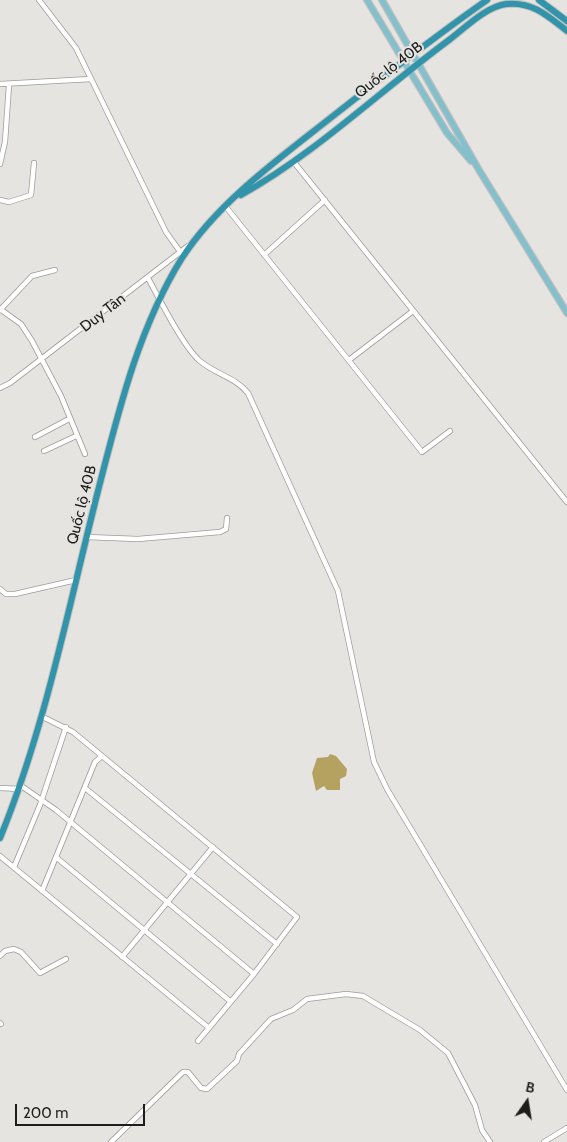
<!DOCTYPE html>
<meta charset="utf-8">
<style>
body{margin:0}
#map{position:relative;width:567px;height:1142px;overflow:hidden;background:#e5e4e0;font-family:Cabin,sans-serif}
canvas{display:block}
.north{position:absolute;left:502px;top:1077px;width:50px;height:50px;-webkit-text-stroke:4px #e5e4e0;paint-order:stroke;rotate:13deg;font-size:14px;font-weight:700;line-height:20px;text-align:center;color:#1d1d1b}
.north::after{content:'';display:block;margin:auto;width:18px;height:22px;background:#1d1d1b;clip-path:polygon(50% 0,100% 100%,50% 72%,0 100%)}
.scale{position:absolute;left:15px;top:1104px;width:130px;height:22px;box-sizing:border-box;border:2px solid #1d1d1b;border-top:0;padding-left:6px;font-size:15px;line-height:18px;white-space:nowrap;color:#1d1d1b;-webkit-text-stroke:4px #e5e4e0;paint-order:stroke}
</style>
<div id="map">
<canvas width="567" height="1142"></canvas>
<div class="north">B</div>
<div class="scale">200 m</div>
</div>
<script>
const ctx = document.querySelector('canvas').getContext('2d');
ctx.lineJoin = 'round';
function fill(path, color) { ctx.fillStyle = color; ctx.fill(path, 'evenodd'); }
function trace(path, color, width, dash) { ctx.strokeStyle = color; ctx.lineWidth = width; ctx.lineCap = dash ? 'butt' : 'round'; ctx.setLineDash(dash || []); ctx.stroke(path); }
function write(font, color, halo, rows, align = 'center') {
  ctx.font = font + ' Cabin,sans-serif'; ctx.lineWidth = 4; ctx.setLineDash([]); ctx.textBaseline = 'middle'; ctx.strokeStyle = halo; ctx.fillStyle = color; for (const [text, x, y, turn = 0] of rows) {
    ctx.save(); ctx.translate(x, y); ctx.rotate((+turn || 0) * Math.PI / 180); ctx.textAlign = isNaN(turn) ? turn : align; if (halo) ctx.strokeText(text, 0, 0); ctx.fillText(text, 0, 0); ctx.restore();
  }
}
fill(new Path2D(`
 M330 754 336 756 347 769 346 776 340 779V790H327L324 786 316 791 312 773 317 758 328 757Z`), '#b5a261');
const minor = new Path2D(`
 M39 0 76 48 166 232 181 253
 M0 84 91 79
 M293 161 567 502
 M0 164 5 142 9 85
 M0 200 9 202 31 195 34 163
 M226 207 422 452 450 431
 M264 255 325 200
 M148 278C159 298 184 348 200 361 215 374 235 377 248 393L338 591 374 762 387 789 567 1090
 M0 309 21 324 32 341 61 396 85 454
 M0 310 32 276 55 270
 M349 360 413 311
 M0 388 10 383 188 246
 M35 437 69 419
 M44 451 76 436
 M86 537 138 539 220 532 226 529 227 518
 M0 589 6 594H15L76 580
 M41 716 73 732 297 917 254 974 198 1041
 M20 785 56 810 254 974
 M0 788 20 789
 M85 788 277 944
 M0 856 209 1028
 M57 858 230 1001
 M14 867 40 805 66 727
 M42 891 95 762 102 756
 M0 956 5 951 14 949 21 952 40 973 66 959
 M122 957 213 847
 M0 1023 1 1024
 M111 1142 183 1072H188L201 1088 207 1089 237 1061 239 1054 271 1019 293 1010 307 999 346 994 363 996 420 1030 448 1053 475 1105 482 1130 490 1142
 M544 1142 567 1128`);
const major = new Path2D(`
 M367 0 447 133 471 161
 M382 0 479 170 567 313`);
const highway = new Path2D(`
 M539 0 567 21
 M241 195C316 153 380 91 449 40 465 28 485 7 506 4 532 1 548 16 567 31
 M0 838C46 726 69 604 99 487 119 409 139 327 182 258 218 202 281 157 333 116 384 76 434 37 487 0`);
trace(minor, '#9d9c98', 6);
trace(major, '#c0c0bf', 8);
trace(highway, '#c0c0bf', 8);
trace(minor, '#fff', 4.5);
trace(major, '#84bfcc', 5.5);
trace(highway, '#3294aa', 6);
write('15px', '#1d1d1b', '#e5e4e0', [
 ["Quốc lộ 40B",389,70,-38],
 ["Duy Tân",103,313,-38],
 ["Quốc lộ 40B",82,505,-76]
]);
</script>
